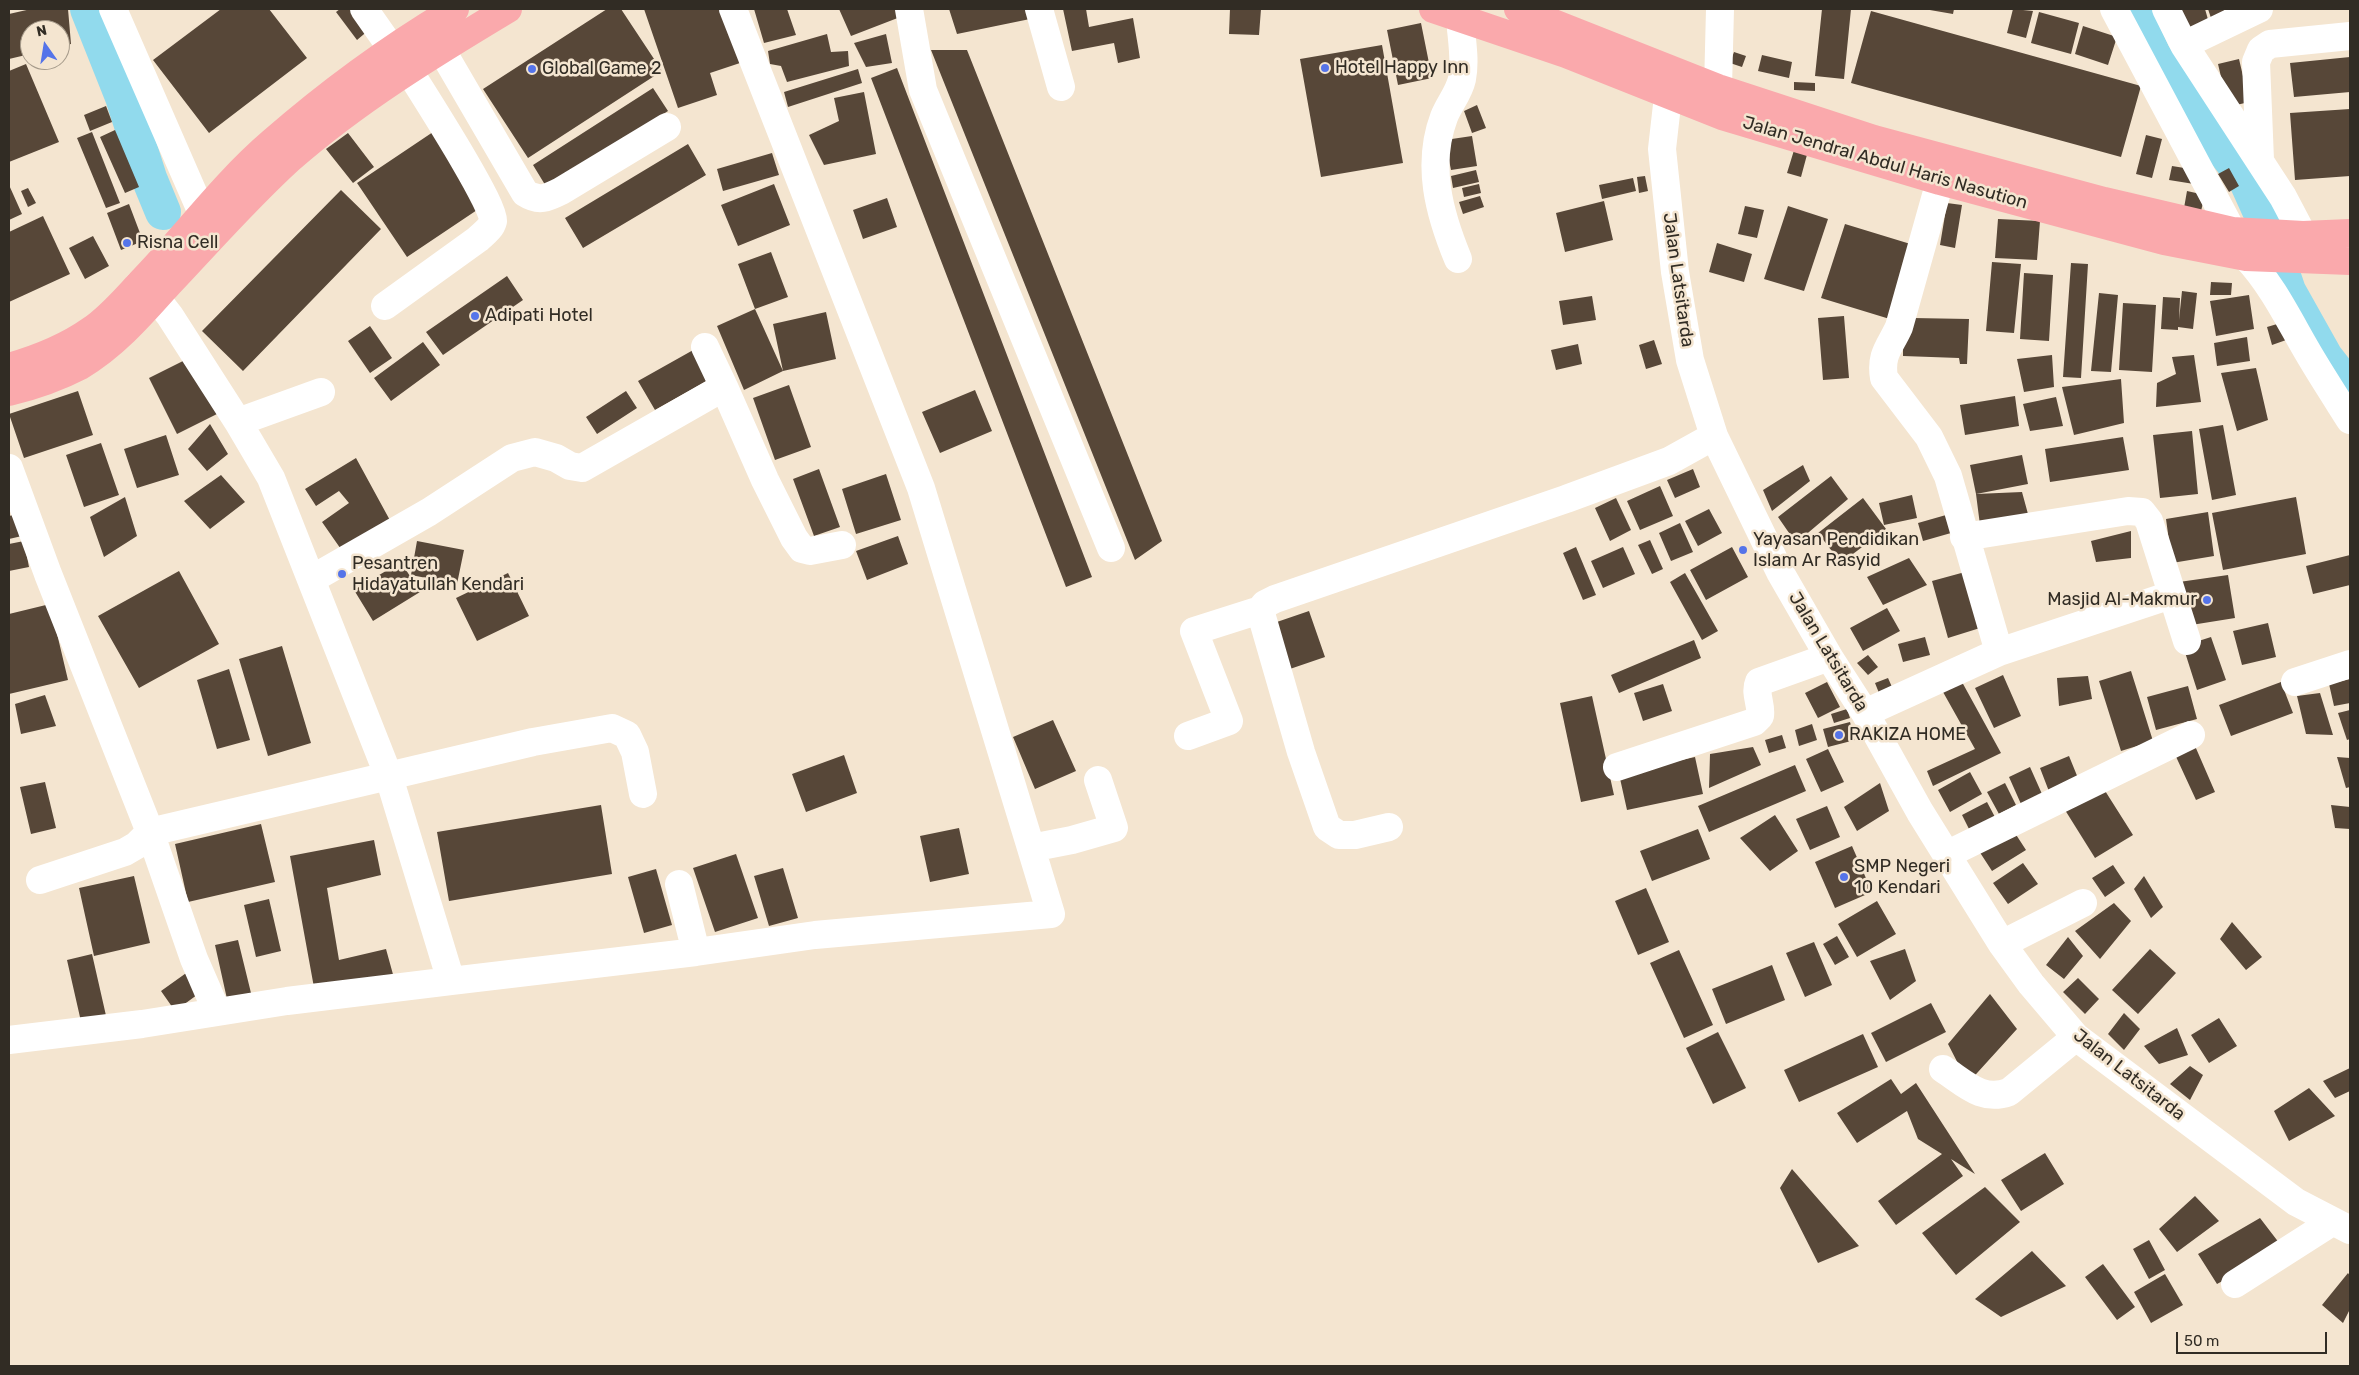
<!DOCTYPE html>
<style>
body{margin:0}
#map{position:relative;width:2359px;height:1375px;overflow:hidden;background:#f4e5d0;font-family:Rubik,sans-serif}
canvas{display:block}
.frame{position:absolute;inset:0;border:10px solid #312c24;pointer-events:none}
.north{position:absolute;left:20px;top:20px;width:50px;height:50px;box-sizing:border-box;background:#f4e5d0;border:1px solid #a69b8b;border-radius:50%;rotate:347deg;font-size:14px;font-weight:700;line-height:20px;text-align:center;color:#312c24}
.north::after{content:'';display:block;margin:auto;width:18px;height:22px;background:#5574e9;clip-path:polygon(50% 0,100% 100%,50% 72%,0 100%)}
.scale{position:absolute;left:2176px;top:1332px;width:151px;height:22px;box-sizing:border-box;border:2px solid #312c24;border-top:0;padding-left:6px;font-size:15px;line-height:18px;white-space:nowrap;color:#312c24;-webkit-text-stroke:4px #f4e5d0;paint-order:stroke}
</style>
<div id="map">
<canvas width="2359" height="1375"></canvas>
<div class="frame"></div>
<div class="north">N</div>
<div class="scale">50 m</div>
</div>
<script>
const ctx = document.querySelector('canvas').getContext('2d');
ctx.lineJoin = 'round';
function trace(path, color, width, dash) { ctx.strokeStyle = color; ctx.lineWidth = width; ctx.lineCap = dash ? 'butt' : 'round'; ctx.setLineDash(dash || []); ctx.stroke(path); }
function fill(path, color) { ctx.fillStyle = color; ctx.fill(path, 'evenodd'); }
function write(font, color, halo, rows, align = 'center') {
  ctx.font = font + ' Rubik,sans-serif'; ctx.lineWidth = 5; ctx.setLineDash([]); ctx.textBaseline = 'middle'; ctx.strokeStyle = halo; ctx.fillStyle = color; for (const [text, x, y, turn = 0] of rows) {
    ctx.save(); ctx.translate(x, y); ctx.rotate((+turn || 0) * Math.PI / 180); ctx.textAlign = isNaN(turn) ? turn : align; if (halo) ctx.strokeText(text, 0, 0); ctx.fillText(text, 0, 0); ctx.restore();
  }
}
trace(new Path2D(`
 M88 9 123 97 149 178 163 212
 M2132 9 2153 55 2191 110 2245 177 2263 217 2288 291 2325 357 2350 389`), '#91daed', 36);
fill(new Path2D(`
 M31 9H68L71 44 60 46V30H30V54L9 59V14Z
 M221 9H269L307 58 209 133 153 60Z
 M340 9H354L370 29 357 40 336 12Z
 M607 9H621L662 71 528 158 483 89Z
 M644 9H722L740 63 710 73 717 95 678 108Z
 M754 9H787L796 35 764 43Z
 M839 9H906L908 14 851 36Z
 M949 9H1028L1030 19 957 34Z
 M1063 9H1086L1089 27 1133 18 1140 58 1118 63 1114 43 1072 51Z
 M1230 9H1261L1259 35 1229 34Z
 M1822 9H1851L1844 79 1815 76Z
 M1924 9H1954L1953 14Z
 M2013 9 2033 11 2026 38 2007 33Z
 M2180 9H2205L2209 23 2187 30Z
 M2208 9H2224L2226 17 2212 21Z
 M1871 11 2141 86 2121 157 1851 83Z
 M2039 12 2079 23 2071 54 2031 43Z
 M1421 23 1432 78 1398 85 1387 30Z
 M2083 26 2117 37 2108 65 2075 54Z
 M827 34 831 52 848 51 849 66 787 82 781 66 770 64 768 51Z
 M886 34 892 63 866 67 854 43Z
 M1382 45 1403 163 1321 177 1300 59Z
 M931 50H967L1162 541 1135 560Z
 M1734 52 1746 56 1742 67 1730 63Z
 M1762 55 1792 62 1789 78 1758 71Z
 M2350 57V92L2294 97 2290 63Z
 M2239 59 2249 102 2228 107 2218 64Z
 M26 64 59 142 9 162V71Z
 M897 68 1092 577 1066 587 871 78Z
 M858 69 862 83 788 107 784 92Z
 M1794 82 1815 83V91L1794 90Z
 M653 88 668 111 547 188 533 165Z
 M864 92 876 154 824 165 809 135 839 121 834 98Z
 M1477 105 1486 128 1472 133 1464 111Z
 M106 106 112 122 90 131 84 115Z
 M2350 109V176L2295 180 2290 113Z
 M115 130 139 187 125 193 100 137Z
 M92 132 120 203 106 208 77 138Z
 M433 132 483 206 407 257 357 183Z
 M348 133 374 167 353 183 326 149Z
 M2146 135 2162 139 2152 178 2136 174Z
 M1472 136 1477 166 1451 170 1445 140Z
 M688 144 706 175 583 248 565 218Z
 M1795 147 1808 151 1801 177 1787 173Z
 M772 153 779 175 723 191 717 169Z
 M2172 166 2197 170 2194 184 2169 180Z
 M2229 168 2239 186 2229 192 2218 174Z
 M1476 170 1479 182 1453 188 1451 176Z
 M1645 176 1648 191 1639 193 1637 177Z
 M1633 178 1636 191 1602 199 1599 185Z
 M774 184 790 225 738 246 721 205Z
 M1479 184 1481 193 1464 197 1462 188Z
 M9 185 22 214 9 220Z
 M28 188 36 203 28 207 21 191Z
 M341 190 381 229 243 371 202 331Z
 M2187 191 2205 195 2201 211 2184 208Z
 M1480 196 1484 207 1463 214 1459 202Z
 M887 198 897 227 863 239 853 210Z
 M1604 201 1613 240 1565 252 1556 213Z
 M1947 203 1962 205 1955 248 1940 245Z
 M129 204 143 241 121 250 107 213Z
 M1745 206 1764 210 1757 238 1738 234Z
 M1788 206 1828 219 1804 291 1764 279Z
 M43 216 70 274 9 302V232Z
 M1998 219 2040 221 2037 260 1995 258Z
 M1845 224 1917 246 1893 320 1821 298Z
 M93 236 109 266 85 279 69 248Z
 M1717 243 1752 254 1744 282 1709 272Z
 M771 252 788 297 755 309 738 264Z
 M1992 262 2021 264 2014 333 1986 331Z
 M2071 263 2088 264 2081 378 2063 377Z
 M2024 273 2053 275 2049 341 2020 339Z
 M507 276 523 300 443 355 426 332Z
 M2211 282 2232 283 2231 295H2210Z
 M2182 291 2197 293 2193 329 2178 327V330L2161 329 2163 297 2180 298 2179 320Z
 M2099 293 2118 295 2111 372 2091 371Z
 M2249 295 2254 329 2216 336 2210 301Z
 M1592 296 1596 320 1563 325 1559 301Z
 M2123 303 2156 305 2152 372 2119 370Z
 M755 309 783 371 773 324 826 312 836 359 783 371 744 390 717 326Z
 M1844 316 1849 378 1823 380 1818 318Z
 M1913 318 1969 319 1967 364H1960L1959 358 1903 356V329Z
 M2284 322 2289 339 2272 345 2267 327Z
 M370 326 392 358 370 373 348 341Z
 M2247 337 2250 361 2217 366 2214 343Z
 M1654 340 1662 364 1646 369 1639 345Z
 M423 342 440 365 391 401 374 378Z
 M1578 344 1582 364 1556 370 1551 350Z
 M695 349 712 378 655 410 638 381Z
 M2052 355 2054 387 2024 392 2017 359Z
 M2194 355 2201 402 2156 407 2157 383 2176 374 2172 357Z
 M191 357 219 413 177 434 149 378Z
 M2256 368 2268 420 2237 431 2221 373Z
 M2121 379 2124 423 2074 435 2062 387Z
 M789 385 811 447 775 460 753 398Z
 M975 390 992 431 940 453 922 412Z
 M78 391 93 435 24 458 9 414Z
 M626 391 637 408 597 434 586 417Z
 M2015 396 2019 426 1965 435 1960 405Z
 M2056 397 2063 426 2030 431 2023 404Z
 M210 424 228 454 207 471 188 449Z
 M2223 425 2236 495 2212 500 2199 429Z
 M2192 431 2198 494 2160 498 2153 435Z
 M166 435 179 475 137 488 124 449Z
 M2123 437 2129 470 2050 482 2045 449Z
 M101 443 119 495 84 507 66 455Z
 M2022 455 2028 484 1976 494 1970 465Z
 M356 458 392 524 345 555 322 522 349 503 339 491 316 506 305 489Z
 M1803 465 1810 481 1772 511 1763 490Z
 M819 469 840 527 814 536 793 479Z
 M1693 469 1700 487 1675 498 1667 480Z
 M886 474 901 520 856 534 842 489Z
 M221 475 245 502 210 529 184 501Z
 M1831 476 1848 499 1796 543 1778 517Z
 M1660 486 1673 516 1640 530 1627 501Z
 M2022 492 2028 514 1980 525 1976 494Z
 M1912 495 1917 518 1884 525 1879 503Z
 M125 497 137 536 104 557 90 517Z
 M2296 497 2306 554 2223 570 2212 513Z
 M1616 498 1631 530 1610 541 1595 508Z
 M1863 498 1886 529 1841 563 1818 533Z
 M1709 509 1722 533 1698 546 1685 521Z
 M2208 512 2214 556 2172 563 2166 519Z
 M1953 513 1958 531 1923 541 1918 523Z
 M17 514 22 536 9 539V516Z
 M1680 523 1693 552 1671 561 1659 533Z
 M2131 531V558L2096 562 2091 541Z
 M898 536 908 564 867 580 856 551Z
 M1650 540 1663 569 1652 574 1638 545Z
 M24 541 29 567 9 571V544Z
 M417 541 464 550 457 584 411 575Z
 M1576 547 1596 595 1583 600 1563 553Z
 M1623 547 1635 574 1603 588 1591 561Z
 M1732 547 1748 577 1706 600 1690 570Z
 M2350 555V585L2313 594 2306 566Z
 M1909 558 1927 585 1883 605 1867 577Z
 M401 562 420 592 373 621 354 590Z
 M179 571 219 644 139 688 98 616Z
 M1965 572 1980 628 1948 638 1932 581Z
 M508 573 529 616 477 641 456 598Z
 M1685 573 1718 631 1702 640 1670 582Z
 M2228 575 2235 618 2185 626 2179 582Z
 M50 604 68 680 9 694V614Z
 M1887 608 1900 631 1863 651 1850 628Z
 M1309 611 1325 657 1287 670 1271 624Z
 M2268 623 2276 657 2242 665 2233 631Z
 M1925 637 1930 655 1903 662 1898 644Z
 M2211 637 2226 680 2197 690 2183 646Z
 M1694 640 1701 658 1619 693 1611 675Z
 M282 646 311 743 268 756 239 659Z
 M1868 655 1878 667 1868 675 1857 663Z
 M229 669 250 740 217 749 197 680Z
 M2131 671 2153 741 2121 751 2099 681Z
 M2003 675 2021 716 1994 728 1975 688Z
 M2088 676 2092 699 2059 706 2057 678Z
 M1888 678 1892 687 1879 693 1875 683Z
 M2350 679V703L2334 706 2329 684Z
 M1827 682 1840 707 1818 718 1805 693Z
 M1962 682 2001 753 1933 786 1927 771 1975 749 1943 692Z
 M2281 682 2293 713 2231 736 2219 705Z
 M1663 684 1672 711 1643 721 1634 693Z
 M2188 686 2197 719 2156 730 2147 697Z
 M2320 693 2333 735 2306 734 2297 696Z
 M45 695 56 726 21 734 15 704Z
 M1592 696 1614 795 1581 802 1560 703Z
 M1847 709 1850 718 1834 723 1831 714Z
 M2350 710V739L2347 740 2338 713Z
 M1053 720 1076 771 1035 789 1013 737Z
 M1850 722 1855 740 1828 747 1823 729Z
 M1812 724 1817 740 1799 746 1795 730Z
 M1782 735 1786 748 1769 753 1765 740Z
 M2192 739 2215 792 2196 800 2172 748Z
 M1753 747 1761 765 1709 788 1710 754Z
 M1828 749 1844 782 1821 792 1806 759Z
 M844 755 857 793 806 812 792 774Z
 M2069 756 2080 783 2050 794 2040 768Z
 M1695 757 1703 794 1627 810 1619 774Z
 M2337 757 2350 758V787L2346 788Z
 M1795 765 1806 791 1709 832 1698 806Z
 M2030 767 2042 794 2021 804 2009 777Z
 M1970 772 1982 794 1950 812 1938 790Z
 M45 782 56 828 31 834 20 787Z
 M1880 783 1889 811 1857 831 1844 807Z
 M2005 783 2016 805 1999 814 1987 792Z
 M2102 786 2133 835 2095 858 2065 810Z
 M1987 802 1996 819 1971 833 1962 815Z
 M601 805 612 874 449 901 437 832Z
 M2331 805 2350 807V829L2335 828Z
 M1827 806 1840 837 1810 850 1796 819Z
 M1775 815 1798 851 1770 871 1740 838Z
 M261 824 275 882 188 902 175 844Z
 M959 828 969 874 930 882 920 836Z
 M1698 829 1710 859 1652 881 1640 851Z
 M2013 830 2026 850 1992 871 1979 851Z
 M374 840 381 875 327 888 339 960 386 949 394 978 315 993 290 856Z
 M1852 846 1872 892 1835 908 1815 862Z
 M736 854 758 918 715 932 693 868Z
 M2023 863 2038 884 2008 904 1993 883Z
 M2113 865 2125 883 2105 897 2092 878Z
 M783 868 798 918 769 926 754 876Z
 M656 869 672 925 644 933 628 877Z
 M134 876 150 943 94 956 79 888Z
 M2144 876 2163 907 2151 918 2134 889Z
 M1646 888 1669 942 1638 955 1615 901Z
 M269 899 281 951 256 957 244 905Z
 M1877 901 1896 934 1857 957 1838 924Z
 M2114 903 2131 921 2100 959 2075 931Z
 M2232 922 2262 957 2246 970 2220 939Z
 M1837 936 1849 957 1835 965 1823 944Z
 M2068 937 2083 956 2064 979 2046 965Z
 M238 940 251 993 227 999 215 945Z
 M1814 942 1832 985 1805 997 1786 953Z
 M1905 949 1916 981 1890 1000 1870 961Z
 M2150 949 2176 973 2138 1014 2112 990Z
 M1679 950 1713 1025 1684 1038 1650 963Z
 M92 954 107 1020 82 1026 67 960Z
 M1772 965 1785 1000 1726 1024 1712 989Z
 M189 971 201 992 175 1011 161 991Z
 M2078 978 2099 999 2085 1014 2063 992Z
 M1990 994 2017 1029 1968 1083 1948 1044Z
 M1931 1003 1946 1032 1886 1062 1871 1033Z
 M2124 1013 2140 1029 2124 1050 2108 1034Z
 M2219 1018 2237 1046 2209 1063 2191 1035Z
 M2177 1028 2188 1055 2159 1064 2144 1046Z
 M1718 1032 1746 1088 1713 1104 1686 1048Z
 M1863 1034 1878 1067 1799 1102 1784 1070Z
 M2190 1066 2203 1075 2190 1100 2170 1084Z
 M2350 1068V1091L2335 1098 2323 1081Z
 M1891 1079 1901 1094 1916 1083 1975 1174 1951 1159 1963 1176 1896 1225 1878 1201 1942 1154 1918 1139 1907 1111 1857 1143 1837 1113Z
 M2309 1088 2335 1116 2289 1141 2274 1111Z
 M2045 1153 2064 1184 2021 1211 2001 1180Z
 M1792 1169 1859 1246 1818 1263 1780 1188Z
 M1985 1187 2020 1222 1956 1275 1922 1233Z
 M2195 1196 2219 1221 2177 1252 2159 1229Z
 M2260 1218 2283 1248 2217 1284 2198 1254Z
 M2149 1240 2165 1270 2149 1279 2133 1249Z
 M2032 1251 2066 1286 2001 1317 1975 1299Z
 M2103 1264 2135 1307 2117 1320 2085 1277Z
 M2348 1273 2350 1276V1309L2343 1323 2322 1305Z
 M2165 1274 2183 1305 2151 1323 2134 1292Z`), '#574738');
trace(new Path2D(`
 M113 9 202 213
 M364 9 392 49
 M733 9 921 488 1031 848 1072 840 1114 828 1098 780
 M909 9 923 90 1111 548
 M1039 9 1061 87
 M2114 9 2232 231
 M2166 9 2184 45
 M2259 9 2184 45 2283 197 2303 235
 M441 49 525 193C539 202 547 198 561 191L667 127
 M1674 71 1668 96 1662 149 1675 272 1690 360 1714 436 1780 572 1829 657 1865 713 1920 812 2002 944 2031 984 2076 1037 2296 1202 2350 1230
 M1718 88 1720 9
 M2260 160 2256 62 2261 50 2270 44 2350 36
 M2246 257C2275 288 2291 325 2313 361 2325 381 2338 401 2350 420
 M1458 259C1439 213 1426 165 1444 117 1449 104 1459 93 1462 79 1466 59 1461 37 1460 17
 M138 285 156 298 170 316 238 422 271 478 389 777 451 981 696 952 815 935 1051 914 1031 848
 M385 306 478 239C483 234 491 229 493 221 495 205 422 92 409 71
 M705 347 724 387
 M238 422 321 392
 M9 468 48 574 150 832 194 959 217 1012
 M1964 537 2128 511 2142 512 2149 521 2187 641
 M312 579 429 512 512 458 535 452 556 458 570 466 582 468 724 387 765 480 794 538 802 549 810 551 842 545
 M1260 610 1301 752 1327 827 1339 835H1355L1389 827
 M1999 652 2171 595
 M2295 682 2350 664
 M1865 713 1999 652 1948 476 1929 437 1884 378C1880 354 1890 347 1899 327L1940 181
 M1188 736 1229 721 1194 631 1260 610 1265 604 1275 599 1566 499 1669 461 1714 436
 M1617 767 1754 722 1760 716C1762 704 1754 694 1759 682L1829 657
 M1946 855 2191 735
 M40 880 125 852 137 845 150 832 533 742 612 728 627 735 635 752 643 794
 M679 884 696 952
 M2002 944 2083 903
 M9 1040 142 1024 287 1001 451 981
 M1943 1069C1966 1084 1982 1102 2009 1092L2076 1037
 M2235 1284 2332 1222`), '#fff', 28);
trace(new Path2D(`
 M1433 9 1566 54 1722 116 1940 181 2164 241 2246 257 2350 261
 M1518 9 1718 88 1874 139 2104 201 2232 231 2303 235 2350 233
 M9 367C37 359 67 347 91 330 110 317 125 299 140 283 185 237 223 184 272 142 328 93 391 47 455 9
 M9 392C33 386 57 378 80 366 113 347 141 315 166 287 207 244 246 199 290 159 356 101 433 54 508 9`), '#faa9ac', 28);
for (const [x, y, r, color] of [
 [1325,68,5,"#5574e9"],
 [532,69,5,"#5574e9"],
 [127,243,5,"#5574e9"],
 [475,316,5,"#5574e9"],
 [1743,550,5,"#5574e9"],
 [342,574,5,"#5574e9"],
 [2207,600,5,"#5574e9"],
 [1839,735,5,"#5574e9"],
 [1844,877,5,"#5574e9"]
]) { const dot = new Path2D(); dot.arc(x, y, r, 0, 2 * Math.PI); ctx.fillStyle = color; ctx.fill(dot); trace(dot, '#f4e5d0', 2); }
write('18px', '#312c24', '#f4e5d0', [
 ["Hotel Happy Inn",1335,68],
 ["Global Game 2",542,69],
 ["Risna Cell",137,243],
 ["Adipati Hotel",485,316],
 ["Yayasan Pendidikan",1753,540],
 ["Islam Ar Rasyid",1753,561],
 ["Pesantren",352,564],
 ["Hidayatullah Kendari",352,585],
 ["Masjid Al-Makmur",2197,600,"right"],
 ["RAKIZA HOME",1849,735],
 ["SMP Negeri",1854,867],
 ["10 Kendari",1854,888]
], 'left');
write('18px', '#312c24', '#f4e5d0', [
 ["Jalan Jendral Abdul Haris Nasution",1885,163,16],
 ["Jalan Latsitarda",1678,280,82],
 ["Jalan Latsitarda",1828,652,59],
 ["Jalan Latsitarda",2129,1075,38]
]);
</script>
